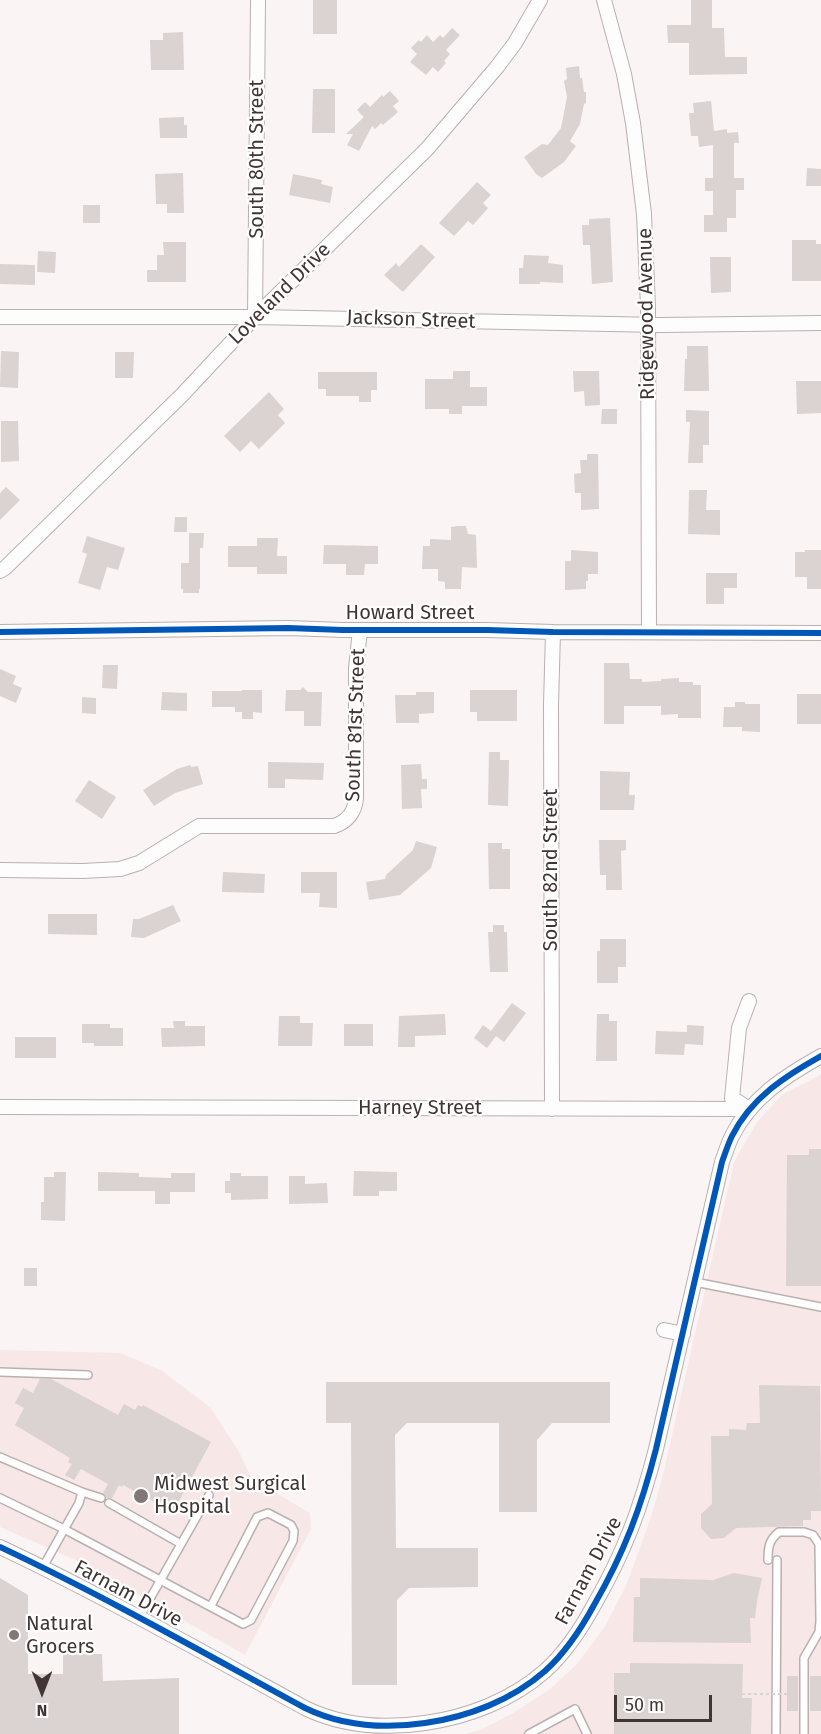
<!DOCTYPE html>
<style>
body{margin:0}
#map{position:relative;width:821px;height:1734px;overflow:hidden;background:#faf4f4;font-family:"Fira Sans",sans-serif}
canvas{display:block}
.north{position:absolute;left:12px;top:1662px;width:60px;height:60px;-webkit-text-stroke:4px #fff;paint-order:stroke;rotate:180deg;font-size:16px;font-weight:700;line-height:24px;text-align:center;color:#413434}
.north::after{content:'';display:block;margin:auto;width:21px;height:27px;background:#413434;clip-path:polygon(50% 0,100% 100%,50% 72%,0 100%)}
.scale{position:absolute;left:614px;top:1695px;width:98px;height:27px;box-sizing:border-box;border:3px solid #413434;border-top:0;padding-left:8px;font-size:18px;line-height:21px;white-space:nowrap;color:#413434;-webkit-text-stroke:4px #fff;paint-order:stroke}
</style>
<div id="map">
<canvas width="821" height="1734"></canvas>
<div class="north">N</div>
<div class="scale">50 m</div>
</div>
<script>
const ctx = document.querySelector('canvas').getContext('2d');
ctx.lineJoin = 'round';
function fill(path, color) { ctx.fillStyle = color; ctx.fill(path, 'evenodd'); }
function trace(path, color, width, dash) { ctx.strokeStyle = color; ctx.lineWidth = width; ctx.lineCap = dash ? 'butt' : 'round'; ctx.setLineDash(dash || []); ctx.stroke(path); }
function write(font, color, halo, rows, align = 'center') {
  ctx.font = font + ' "Fira Sans",sans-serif'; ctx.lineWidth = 4.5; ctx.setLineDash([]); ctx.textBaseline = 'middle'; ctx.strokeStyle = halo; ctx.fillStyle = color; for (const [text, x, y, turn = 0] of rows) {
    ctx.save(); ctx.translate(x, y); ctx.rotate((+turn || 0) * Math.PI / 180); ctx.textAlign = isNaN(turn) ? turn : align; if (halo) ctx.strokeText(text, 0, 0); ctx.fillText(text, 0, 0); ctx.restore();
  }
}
fill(new Path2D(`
 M821 1075V1734H464L480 1730 513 1713 550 1689 577 1664 604 1628 626 1586 652 1514 663 1475 734 1162 757 1122 783 1094Z
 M0 1350 120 1353 161 1370 210 1407 238 1450 252 1479 310 1513 311 1529 245 1655 80 1562 0 1527Z`), '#f8e7e7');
fill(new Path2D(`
 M313 0H337V34H313Z
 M691 0H712V28H724L725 57H747V74L689 75V43H668L667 25H691Z
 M452 28 460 35 446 50 450 54 444 61 446 63 438 72 433 67 426 75 410 62 417 54 411 48 419 40 421 42 427 35 433 42 440 35 443 38Z
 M183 32 184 70H151L150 40H163V33Z
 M579 66 580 78H582L584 92H586V103L584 104 580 124 570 141 576 146 564 162 542 178 536 174 524 157 542 144 548 145 561 128 567 97 564 81 567 79 566 68Z
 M313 89H335V133H312Z
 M390 91 399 101 393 106 398 112 383 125 381 123 375 129 372 126 359 151 347 145 353 134H346L364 117 357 110 365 102 370 107 382 95 383 97Z
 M711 101 714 131 727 129V133L738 132 739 143H734V178H744V190H736V218H727V232H704V215H713V191H705V178H713V145L699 147 698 136H691L689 113H694L693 103Z
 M184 117V125H187V138H160L159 118Z
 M807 168 821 169V186H806Z
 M183 173 184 213H167V204H156L155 174Z
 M293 174 322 180 321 184 333 187 330 203 289 195Z
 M477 182 491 195 483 203 488 208 473 225 468 221 454 236 439 223Z
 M83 205H100V223H83Z
 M610 218 613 282 592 284 590 245H583L582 225H589V219Z
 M792 240H816V244H821V281H792Z
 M163 242H186V282H147V270H157V255H164Z
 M421 244 435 257 403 292 384 275 396 263 399 267Z
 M38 251 56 252 55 273 37 272Z
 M524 255 549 256 548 263 563 265V283L540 282V284H519V268H523Z
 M710 257H731V292L711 293Z
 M0 264 35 265V285L0 284Z
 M687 346H708L709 391H684L685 359H687Z
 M1 351 19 352 18 388 0 387Z
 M115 352H134L133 378H115Z
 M453 371H470V387H487V406H462V414H449V409H425V379H453Z
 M573 371H599L600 405 585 406 584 391 574 392Z
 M318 372H377V390H371V402H359V396H326V389H318Z
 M796 381H821V413L797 414Z
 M269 392 284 409 278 415 285 423 259 449 251 441 240 452 224 436Z
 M602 409H617V424H601Z
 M686 410 709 411V445H703V463H688L690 422H686Z
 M1 421H18L19 461 1 462Z
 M587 454H598L599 509 581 510V493H575L574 474 581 473 580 460H587Z
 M6 487 20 500 0 520V493Z
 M689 490H707L706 510H720V535L688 534Z
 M175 517H187V532H174Z
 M458 526H466L468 534 476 535 477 568 462 567 461 589H445V582L438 581V569H422L423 546H430V539L451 540V527Z
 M189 533H204L203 548H200V589H199V593H183V589H181V563H189Z
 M87 536 125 548 118 570 107 567 100 590 78 583 87 554 82 552Z
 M257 538H278L277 556H287V574H257V567H228V546H257Z
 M324 545 378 546V564H365L364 575H346V564H323Z
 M571 550 598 552V574H588V581H586V589L565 590V561H571Z
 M805 550H821V589H807V577H795V552H805Z
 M706 573H737V588H724V604H706Z
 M604 663H629L630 679H642V682L661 681V679L679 678V682H693V685H701V718H678V714L661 715V706H624V724H604Z
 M103 665H118L117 689 102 688Z
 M0 669 16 676 13 684 22 688 16 703 0 696Z
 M303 687 308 692H322L321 726H304V711H285L286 690H300Z
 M242 690H262V713L253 712V719H242V712H235V707H212V691H242Z
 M470 690H517V721H477V712H470Z
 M162 692 187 693V711L161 710Z
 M416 692H434V713L419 714V723H396L395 695H416Z
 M797 694H821V724H797Z
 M82 697 96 698V714L82 713Z
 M735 702H745V704H760V732L742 731V727H723L724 707H735Z
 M489 752H500V760H509L508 806 488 805Z
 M268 762 324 763 323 780 285 779V788H268Z
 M421 764 422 779H427V789H421L422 808 402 809 401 765Z
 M190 765 191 767 198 766 203 784 175 793 154 806 143 790 177 769Z
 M600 771 630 772 629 795H635L634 810H600Z
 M89 780 116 797 102 819 75 801Z
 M599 840H626V850L621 851 622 890H606V875H600Z
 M416 841 437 847 431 868 400 895 369 900 366 882 385 879 386 875 413 850Z
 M488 843H502V849H510V889H489Z
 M223 872 265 874 264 893 222 892Z
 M301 872H337V908L319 907 320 893H301Z
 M173 905 181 921 144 938 131 937 133 919H139Z
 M48 914H97V935L48 934Z
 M493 925H504V932H507L508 972H490L488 932H493Z
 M600 939H626V967H618V983H597V951H600Z
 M512 1003 526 1013 504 1042 496 1036 487 1048 474 1038 483 1025 491 1031Z
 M445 1014 446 1035 415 1036V1047H398L399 1016Z
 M597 1014H609V1021H617V1061H596Z
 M279 1016H300V1023H313L312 1046H278Z
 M173 1021H185V1026H205V1046L162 1047 161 1028H174Z
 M82 1024H110V1028H123V1046H94V1043H82Z
 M344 1024H373V1046H344Z
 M687 1025 704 1026 703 1045 685 1044 684 1055 655 1054 656 1031 687 1032Z
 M15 1037H56V1058H15Z
 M809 1149H821V1286H786L787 1155H809Z
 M354 1171 397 1172V1191H379V1196H353Z
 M54 1172H66L65 1221 41 1220V1202H44V1177H54Z
 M98 1172 139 1173V1177L171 1178V1173H195V1192H170V1204H155V1191H98Z
 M230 1173H241V1176H268V1199L231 1200V1193H225V1181H230Z
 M289 1176H305V1184L327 1183 328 1203 289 1204Z
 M24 1268H37V1286H24Z
 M40 1379H51L118 1415 124 1404 135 1410 138 1405 142 1407 143 1405 211 1442 173 1512 123 1485 122 1487 119 1485 112 1498H107L103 1493 108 1484 81 1469 74 1480 65 1475 72 1464 68 1462 70 1458 15 1425 24 1408 15 1403 23 1388 33 1393Z
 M326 1382H610V1423H552L537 1440V1512H499V1423H407L395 1435 396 1548H478V1587L409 1588 397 1600V1685H352L351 1423H326Z
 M759 1385 820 1386 821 1511H811V1520H803V1526L736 1528 724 1538 711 1539 701 1528V1514L712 1504 711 1436H729V1429L746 1430 747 1423H760Z
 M734 1573 762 1578 757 1601 755 1618H750L751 1643 633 1642 634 1597H640V1578L713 1580Z
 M0 1578 28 1595V1674H63V1654H102L103 1681 179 1678V1734H0Z
 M630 1663 743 1664 742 1698H752L751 1734H614V1673H630Z
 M787 1676H798V1711H787Z
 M810 1676H821V1711H810Z`), '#dbd2d2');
const service = new Path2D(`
 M695 1282 821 1307
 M0 1372 88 1375
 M0 1457 82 1492 79 1503 43 1567
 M82 1492 101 1498
 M0 1498 64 1529 243 1624 251 1620 293 1541 294 1531 291 1525 268 1513 257 1517 211 1606
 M109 1503 181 1544
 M768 1560C768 1547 769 1540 779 1532H804L813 1535 819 1544 820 1621 819 1632 804 1658V1734
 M139 1618 209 1495
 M529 1734 575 1709 587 1734
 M776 1734 777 1560`);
const minor = new Path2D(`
 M604 0 624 74 633 123 644 214 648 306 649 632
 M0 317H255L661 325 821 323
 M255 317 258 0
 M0 571 5 568 182 395 255 317 427 149 497 67 515 43 540 0
 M0 632 288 628 343 630H487L553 632 821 633
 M0 870 83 871 120 869 139 863 199 826H334C347 822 355 812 356 798V668L360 630
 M0 1107 749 1109
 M552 1109 551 705 553 632
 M749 1109 732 1098 739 1028 749 1001
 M664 1330 683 1334
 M0 1547C104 1596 204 1653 305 1708 342 1726 384 1729 425 1723 468 1717 512 1700 545 1671 565 1653 581 1629 594 1605 624 1553 641 1508 656 1449L722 1162C725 1154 728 1144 732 1136 751 1098 785 1076 821 1056`);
trace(service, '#b9b0b0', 10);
trace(minor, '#b9b0b0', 16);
trace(service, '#fefdfd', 7);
trace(minor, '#fefdfd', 14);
trace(new Path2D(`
 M742 1694H787`), '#d6d5d5', 2, [3, 3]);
trace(new Path2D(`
 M0 632 288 628 343 630H487L553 632 821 633
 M0 1547C104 1596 204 1653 305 1708 342 1726 384 1729 425 1723 468 1717 512 1700 545 1671 565 1653 581 1629 594 1605 624 1553 641 1508 656 1449L722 1162C725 1154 728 1144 732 1136 751 1098 785 1076 821 1056`), '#0057b8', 6);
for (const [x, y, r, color] of [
 [141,1496,8,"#827777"],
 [14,1635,6,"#827777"]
]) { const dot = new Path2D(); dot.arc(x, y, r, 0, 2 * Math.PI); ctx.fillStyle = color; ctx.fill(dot); trace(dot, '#fff', 2); }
write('20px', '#413434', '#fff', [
 ["South 80th Street",257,159,-90],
 ["Loveland Drive",280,294,-45],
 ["Ridgewood Avenue",647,314,-91],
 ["Jackson Street",411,320,2],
 ["Howard Street",410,613],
 ["South 81st Street",356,725,-88],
 ["South 82nd Street",551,870,-90],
 ["Harney Street",420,1108],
 ["Farnam Drive",589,1571,-62],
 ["Farnam Drive",128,1594,28]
]);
write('20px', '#413434', '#fff', [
 ["Midwest Surgical",154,1484],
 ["Hospital",154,1507],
 ["Natural",26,1624],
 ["Grocers",26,1647]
], 'left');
</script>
